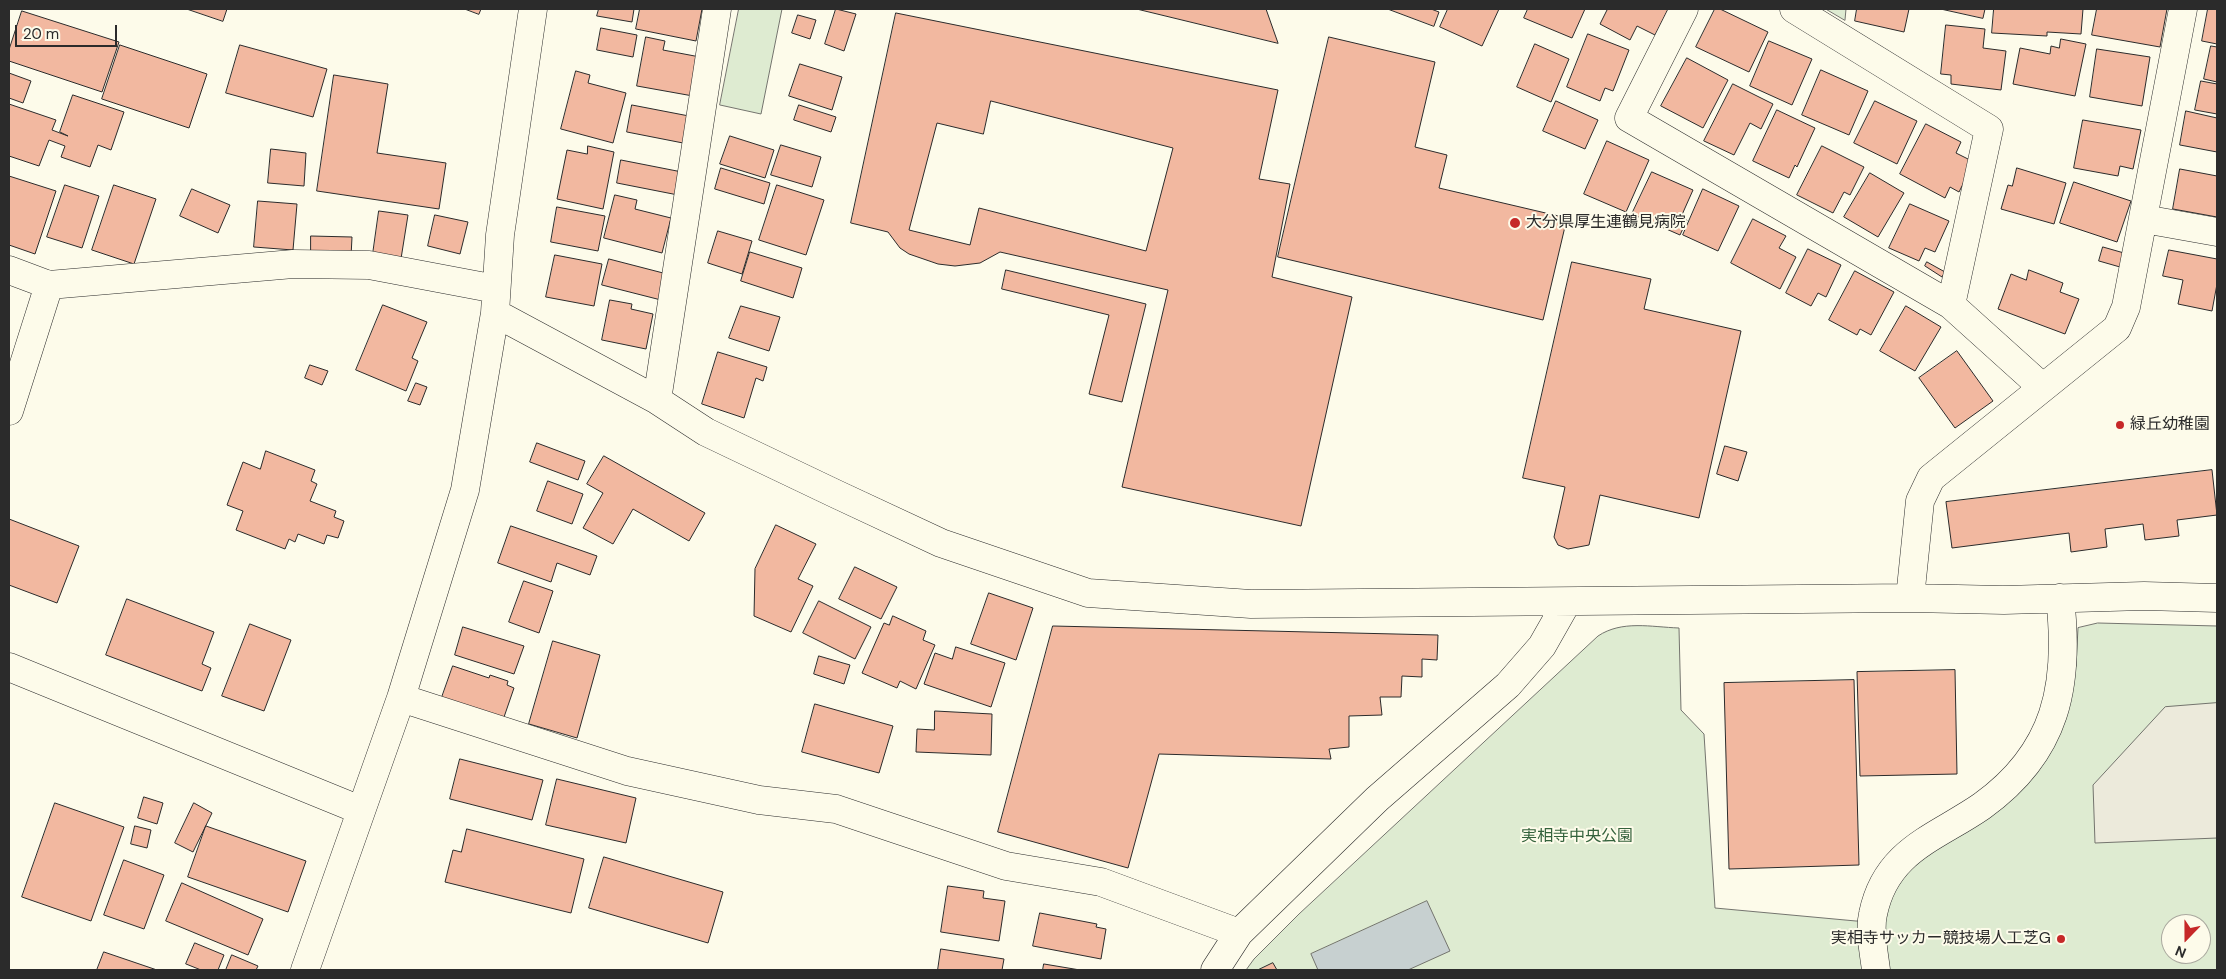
<!DOCTYPE html>
<meta charset="utf-8">
<style>
body{margin:0}
#map{position:relative;width:2226px;height:979px;overflow:hidden;background:#fdfbea;font-family:"DM Sans",sans-serif}
canvas{display:block}
.frame{position:absolute;inset:0;border:10px solid #2b2b2b;pointer-events:none}
.north{position:absolute;left:2161px;top:914px;width:50px;height:50px;box-sizing:border-box;background:#fdfbea;border:1px solid #a9a89e;border-radius:50%;rotate:202deg;font-size:14px;font-weight:700;line-height:20px;text-align:center;color:#2b2b2b}
.north::after{content:'';display:block;margin:auto;width:18px;height:22px;background:#c62828;clip-path:polygon(50% 0,100% 100%,50% 72%,0 100%)}
.scale{position:absolute;left:15px;top:25px;width:102px;height:22px;box-sizing:border-box;border:2px solid #2b2b2b;border-top:0;padding-left:6px;font-size:15px;line-height:18px;white-space:nowrap;color:#2b2b2b;-webkit-text-stroke:4px #fdfbea;paint-order:stroke}
</style>
<div id="map">
<canvas width="2226" height="979"></canvas>
<div class="frame"></div>
<div class="north">N</div>
<div class="scale">20 m</div>
</div>
<script>
const ctx = document.querySelector('canvas').getContext('2d');
ctx.lineJoin = 'round';
function fill(path, color) { ctx.fillStyle = color; ctx.fill(path, 'evenodd'); }
function trace(path, color, width, dash) { ctx.strokeStyle = color; ctx.lineWidth = width; ctx.lineCap = dash ? 'butt' : 'round'; ctx.setLineDash(dash || []); ctx.stroke(path); }
function write(font, color, halo, rows, align = 'center') {
  ctx.font = font + ' "DM Sans","Noto Sans JP",sans-serif'; ctx.lineWidth = 4; ctx.setLineDash([]); ctx.textBaseline = 'middle'; ctx.strokeStyle = halo; ctx.fillStyle = color; for (const [text, x, y, turn = 0] of rows) {
    ctx.save(); ctx.translate(x, y); ctx.rotate((+turn || 0) * Math.PI / 180); ctx.textAlign = isNaN(turn) ? turn : align; if (halo) ctx.strokeText(text, 0, 0); ctx.fillText(text, 0, 0); ctx.restore();
  }
}
const green = new Path2D(`
 M739 9H782L761 114 720 105Z
 M1826 9H1846L1845 20Z
 M2098 623 2217 626V970H1246L1254 959 1299 914 1598 636C1622 620 1651 627 1679 628L1681 710 1704 734 1715 908 1856 921H1882L1885 907 1908 867 2009 799 2076 666 2078 628ZM2171 924H2201V954H2171Z`);
fill(green, '#deebd1');
trace(green, '#74746e', 1);
const parking = new Path2D(`
 M2217 703V838L2095 843 2093 785 2165 707Z`);
fill(parking, '#eceadb');
trace(parking, '#74746e', 1);
const water = new Path2D(`
 M1427 901 1450 951 1408 970H1318L1311 954Z`);
fill(water, '#c7d0d0');
trace(water, '#74746e', 1);
const building = new Path2D(`
 M187 9H227L223 21Z
 M465 9H481L479 14Z
 M599 9H634L632 22 597 16Z
 M640 9H702L696 41 636 29Z
 M836 9 856 14 844 51 825 44Z
 M1137 9H1266L1278 43Z
 M1388 9H1431L1439 12 1434 26Z
 M1448 9H1499L1482 46 1440 27Z
 M1528 9H1585L1572 38 1524 18Z
 M1604 9H1668L1655 35 1637 26 1630 40 1600 24 1607 10Z
 M1715 9H1720L1768 32 1749 72 1696 47Z
 M1857 9H1909L1904 32 1855 21Z
 M1941 9H1985L1983 18Z
 M1994 9H2083L2081 34 2047 32V36L1992 33Z
 M2097 9H2167L2160 47 2092 35Z
 M2208 9H2217V44L2202 41Z
 M22 11 119 42 102 92 9 61V50Z
 M896 13 1278 90 1259 179 1290 184 1272 277 1352 297 1301 526 1122 487 1168 290 1000 252 980 263 955 266 938 264 909 254 900 248 888 232 851 223ZM991 101 1173 148 1146 251 979 208 970 245 909 230 937 123 983 134Z
 M798 15 816 20 810 39 792 33Z
 M1946 25 1985 29 1983 48 2006 51 2001 90 1951 84V75L1941 74Z
 M601 28 637 35 633 57 597 50Z
 M1588 34 1629 50 1613 91 1605 88 1600 101 1567 87Z
 M646 37 665 41 663 50 700 57 693 96 637 86Z
 M1329 37 1435 62 1415 147 1447 155 1439 188 1567 218 1543 320 1278 257Z
 M2061 39 2086 44 2075 96 2013 84 2020 48 2050 54 2051 46 2059 48Z
 M1769 41 1812 59 1792 105 1750 86Z
 M1535 44 1569 59 1551 102 1517 87Z
 M120 45 207 74 189 128 102 99Z
 M240 45 327 69 313 117 226 93Z
 M2211 46 2217 47V82L2204 79Z
 M2097 49 2150 57 2142 106 2090 97Z
 M1687 58 1728 80 1703 128 1661 106Z
 M800 64 842 77 832 110 789 96Z
 M1821 70 1868 91 1849 135 1802 115Z
 M576 71 590 75 588 83 626 93 613 143 561 129Z
 M9 73 31 81 23 103 9 98Z
 M334 75 388 84 377 153 446 163 439 209 317 191Z
 M2201 81 2217 84V114L2195 110Z
 M1733 84 1773 104 1761 129 1750 123 1734 155 1704 141Z
 M73 95 124 112 111 150 98 145 90 167 61 157 65 146 49 140 39 166 9 156V104L56 120 52 130 68 136 60 132Z
 M1556 101 1598 120 1585 149 1543 131Z
 M1875 101 1917 121 1897 164 1854 143Z
 M632 105 689 116 683 143 627 132Z
 M799 105 836 117 831 132 794 120Z
 M1777 110 1815 128 1797 167 1795 165 1789 178 1753 161Z
 M2186 111 2217 118V152L2180 145Z
 M2083 120 2141 130 2133 169 2120 166 2118 176 2074 168Z
 M1926 124 1961 142 1956 153 1974 162 1959 192 1950 187 1945 198 1900 174Z
 M730 136 774 150 765 178 720 164Z
 M1607 141 1649 160 1626 212 1584 194Z
 M781 145 821 157 812 187 771 175Z
 M588 146 614 152 603 209 557 199 567 150 587 154Z
 M1822 146 1864 167 1850 195 1844 192 1833 213 1797 195Z
 M271 149 306 153 304 186 268 183Z
 M621 160 682 172 678 195 617 183Z
 M721 168 770 183 764 204 715 189Z
 M2017 168 2066 183 2054 224 2001 209 2008 185 2012 186Z
 M2180 169 2217 176V217L2173 209Z
 M1652 172 1693 190 1681 217 1687 220 1680 235 1632 214Z
 M1870 173 1904 193 1878 237 1844 217Z
 M9 176 56 191 35 254 9 245Z
 M2074 182 2131 201 2117 242 2060 223Z
 M65 185 99 196 82 248 47 237Z
 M114 185 156 199 134 264 92 250Z
 M777 185 824 200 806 255 759 240Z
 M192 189 230 205 218 233 180 216Z
 M1703 189 1739 206 1718 251 1683 235Z
 M615 195 637 200 635 209 671 218 662 253 604 238Z
 M258 201 297 204 293 250 254 247Z
 M1910 204 1949 221 1935 252 1925 248 1919 261 1889 248Z
 M557 207 605 216 598 251 551 242Z
 M379 211 408 215 400 265 372 261Z
 M435 215 468 222 460 254 428 246Z
 M1753 219 1786 236 1779 248 1796 257 1780 289 1731 263Z
 M718 231 752 241 742 274 708 263Z
 M311 236 352 237 351 257 311 255Z
 M2103 247 2131 255 2127 269 2099 261Z
 M1808 249 1841 265 1826 297 1818 293 1811 306 1786 293Z
 M2169 250 2217 259V284L2212 311 2178 304 2183 280 2163 276Z
 M750 252 802 268 793 298 741 281Z
 M555 255 602 264 594 306 546 297Z
 M609 259 667 274 661 300 602 285Z
 M1572 262 1651 279 1644 309 1741 331 1699 518 1600 495 1589 545 1568 549 1558 545 1554 537 1565 487 1523 478Z
 M1927 262 1945 272 1942 277 1925 266Z
 M1006 270 1146 304 1122 402 1089 394 1109 315 1002 289Z
 M2029 270 2063 283 2060 292 2079 299 2065 334 1998 309 2011 274 2026 280Z
 M1855 271 1894 292 1871 335 1860 329 1857 335 1829 320Z
 M610 300 632 304 631 309 653 314 646 349 602 340Z
 M383 305 427 322 412 358 418 361 406 391 356 370Z
 M741 306 780 317 769 351 729 338Z
 M1906 306 1941 327 1915 371 1880 351Z
 M1957 351 1993 401 1955 428 1919 378Z
 M718 352 767 367 763 381 756 378 744 418 702 404Z
 M310 365 328 371 322 385 305 378Z
 M416 383 427 387 420 405 408 401Z
 M537 443 585 461 578 480 530 462Z
 M1725 446 1747 452 1738 481 1717 474Z
 M266 451 315 470 311 481 317 484 310 501 336 511 334 517 344 521 338 538 327 535 324 544 298 534 295 542 289 539 285 549 236 530 243 511 227 505 243 462 260 469Z
 M604 456 705 513 689 541 633 509 613 544 583 528 603 493 587 484Z
 M2212 470 2217 515 2177 520 2179 536 2145 540 2143 524 2105 529 2107 547 2071 552 2069 533 1952 548 1946 502Z
 M548 481 583 494 572 524 537 511Z
 M9 519 79 546 57 603 9 585Z
 M776 525 816 544 798 579 813 586 791 632 754 616 755 569Z
 M511 526 597 556 590 575 557 563 551 582 498 563Z
 M855 567 897 587 881 619 839 599Z
 M524 581 553 591 539 633 509 622Z
 M989 593 1033 608 1016 660 971 644Z
 M127 599 214 632 202 664 211 668 202 691 106 655Z
 M819 601 871 627 855 659 803 633Z
 M893 616 926 631 923 640 935 645 916 689 900 681 897 688 862 673 884 623 889 625Z
 M250 624 291 640 264 711 222 696Z
 M1053 626 1438 635 1437 660 1422 659V677L1402 676 1401 697H1380L1382 715 1349 716V747L1329 749 1331 759 1159 754 1128 868 998 832Z
 M463 627 524 646 514 674 455 655Z
 M553 641 600 655 577 738 529 724Z
 M956 647 1005 663 991 707 924 684 935 653 952 659Z
 M819 656 850 665 844 684 814 674Z
 M453 666 489 678 490 675 508 681 507 685 514 688 503 720 441 700Z
 M1955 670 1957 774 1860 776 1857 672Z
 M1854 680 1859 865 1729 869 1724 683Z
 M815 704 893 726 879 773 802 752Z
 M935 711 992 714 991 755 916 752 917 729 934 730Z
 M460 759 543 780 532 820 450 799Z
 M557 779 636 798 626 843 546 825Z
 M144 797 163 803 157 824 138 818Z
 M55 803 124 827 91 921 22 897Z
 M194 803 212 813 193 852 175 843Z
 M135 826 151 830 147 848 131 844Z
 M206 826 306 861 288 912 188 877Z
 M467 829 584 859 571 913 445 882 453 850 461 852Z
 M604 857 723 892 708 943 589 908Z
 M124 860 164 875 144 929 104 915Z
 M182 883 263 919 248 955 166 921Z
 M948 886 984 891 983 898 1005 901 999 941 941 932Z
 M1040 913 1097 924 1096 927 1106 929 1101 959 1033 946Z
 M195 943 224 955 218 970H201L186 964Z
 M941 949 1004 959 1002 970H938Z
 M104 952 157 970H97Z
 M232 955 258 966 256 970H226Z
 M1273 963 1277 970H1258Z
 M1044 964 1080 970H1043Z`);
fill(building, '#f2b8a0');
trace(building, '#2b2b2b', 1);
const minor = new Path2D(`
 M1684 9 1629 118 1951 305 2042 387
 M1794 9 1989 129 1951 305
 M2144 219 2217 232
 M9 270 49 285 9 411
 M49 285 293 264 369 265 496 289
 M495 313 657 400 706 432 836 494 941 543 1088 593 1251 604 1910 598 2004 600 2144 596 2217 598
 M657 400 717 9
 M1910 598 1920 501 1931 478 2117 328 2126 307 2183 9
 M9 667 360 810
 M401 698 627 771 759 800 836 809 1006 866 1101 882 1239 933
 M305 970 401 698 465 490 495 313 500 235 533 9
 M1215 970 1239 933 1377 799 1508 685 1542 646 1567 602
 M1876 970C1874 953 1869 931 1873 914 1886 850 1936 838 1982 806 2057 752 2070 685 2060 598`);
trace(minor, '#2b2b2b', 29);
trace(minor, '#fdfbea', 28);
for (const [x, y, r, color] of [
 [1515,223,6,"#c62828"],
 [2120,425,5,"#c62828"],
 [2061,939,5,"#c62828"]
]) { const dot = new Path2D(); dot.arc(x, y, r, 0, 2 * Math.PI); ctx.fillStyle = color; ctx.fill(dot); trace(dot, '#fdfbea', 2); }
write('16px', '#2b2b2b', '#fdfbea', [
 ["大分県厚生連鶴見病院",1526,223],
 ["緑丘幼稚園",2130,425],
 ["実相寺サッカー競技場人工芝G",2051,939,"right"]
], 'left');
write('16px', '#34623c', '#fdfbea', [
 ["実相寺中央公園",1577,837]
]);
</script>
